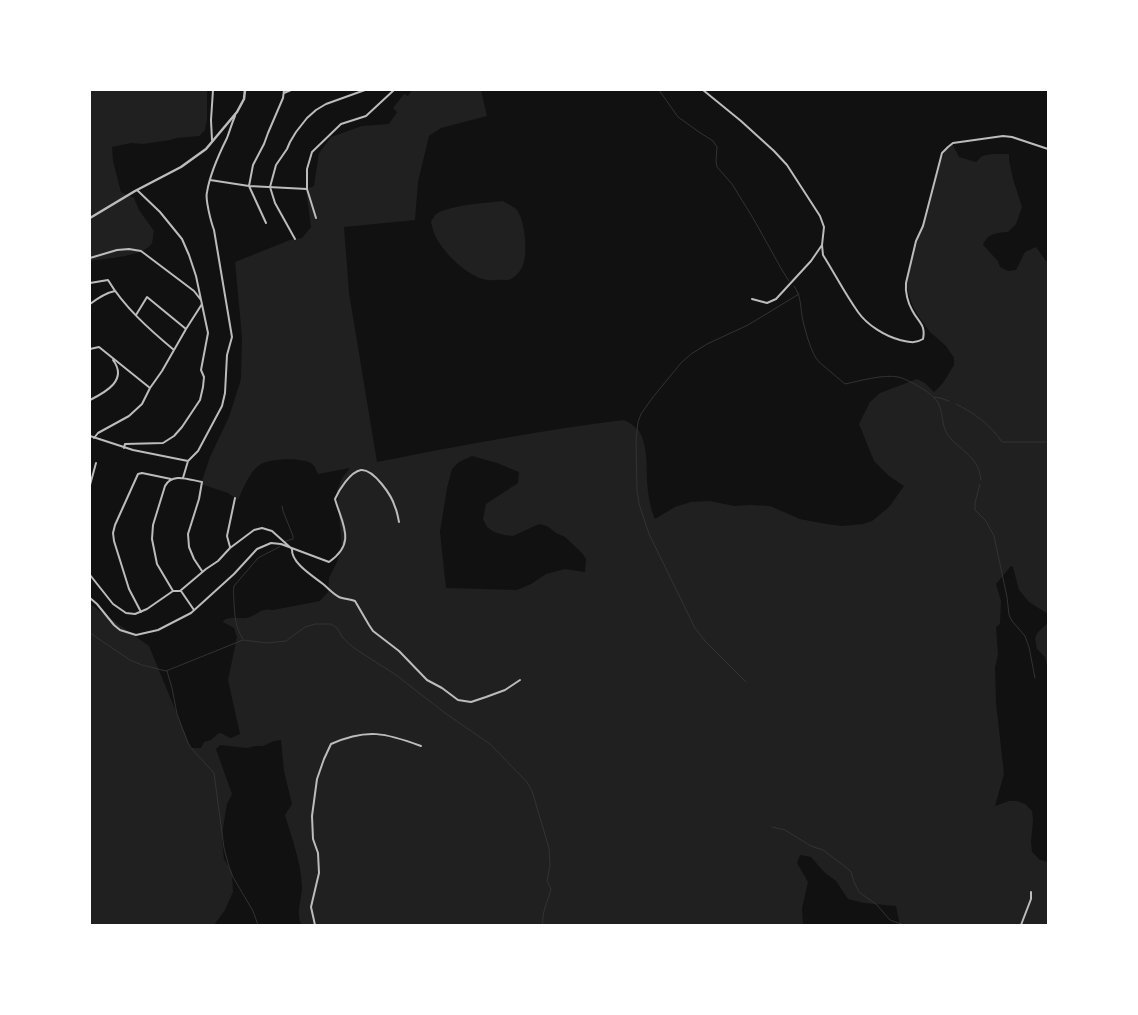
<!DOCTYPE html>
<style>
body{margin:0}
#map{position:relative;width:1138px;height:1015px;overflow:hidden;background:#111;font-family:"Noto Sans",sans-serif}
canvas{display:block}
.frame{position:absolute;inset:0;border:91px solid #fff;pointer-events:none}
</style>
<div id="map">
<canvas width="1138" height="1015"></canvas>
<div class="frame"></div>
</div>
<script>
const ctx = document.querySelector('canvas').getContext('2d');
ctx.lineJoin = 'round';
function fill(path, color) { ctx.fillStyle = color; ctx.fill(path, 'evenodd'); }
function trace(path, color, width, dash) { ctx.strokeStyle = color; ctx.lineWidth = width; ctx.lineCap = dash ? 'butt' : 'round'; ctx.setLineDash(dash || []); ctx.stroke(path); }
fill(new Path2D(`
 M90 90H207V119L205 130 199 136 177 138 170 140 143 144 131 143 112 147 113 161 121 192 134 198 139 210 154 231C153 234 153 239 152 243 144 257 105 258 90 261Z
 M412 90H481L487 116 441 128 429 136 418 182 415 220 344 227 349 293 377 462C459 446 541 430 624 420 629 422 636 427 639 431 647 443 647 467 647 481 648 494 650 508 655 519L675 507 691 502 710 501 734 506 751 505 770 506 800 519 826 524 842 526 863 524 872 521 889 507 904 486 889 476 874 461 859 424 870 402 880 393 917 379 925 383 934 392 943 383 954 365V358L946 346 930 332 917 314 912 304 906 285 908 273 923 221 929 205 941 160 946 149 953 145 959 157 976 162 982 156 992 154H1009V160L1013 179 1022 207 1016 224 1008 232C996 233 988 233 983 245L998 261 1000 267 1008 271 1016 270 1025 252 1036 247 1046 261H1048V614L1029 602 1019 590 1013 567 1011 566 996 584 1001 601 1000 624 996 627 998 655 995 667 996 703 1004 774 995 806 1009 801H1017L1025 804 1032 811 1033 820 1031 842 1032 852 1040 860 1048 862V925H900L896 906 864 903 848 899 836 881 824 872 811 857 800 855 797 863 808 882 802 908 803 925H302C295 915 302 899 302 887 301 862 292 839 285 815L292 804 284 771 281 740 274 741 263 746H255L247 748 220 745 216 749 232 794 227 804 223 828 222 841 224 859 232 872 233 892 225 910 214 925H90V604L149 646 191 748H201L204 742 211 740 219 733C224 733 226 737 231 738L240 734 228 680 237 637 234 628 223 622 224 620C234 616 238 619 246 618 257 616 260 607 273 610L320 601 328 592 329 578 337 562 342 548 337 491 342 478 350 468 318 474C316 470 315 466 312 464 302 457 267 458 258 466 248 475 243 489 238 500L228 493 201 484 210 457 229 417 241 379 242 337 235 262 290 240 302 238 311 227 306 189 314 186 319 153 331 137 362 126 389 124 397 112 393 108 404 94 408 96ZM472 456 497 463 519 472 518 483 486 504 483 519 487 527 494 532 504 535 513 536 539 524 547 526 556 533 565 537 582 553 586 559 585 572 565 569 546 574 531 584 517 590 446 588 440 532 447 488 452 469 459 462Z
 M503 201C507 204 513 206 516 209 525 218 528 254 523 265 522 269 517 275 514 277 508 282 502 279 495 280 492 280 491 281 488 280 468 278 441 251 434 233 433 230 432 226 431 222 432 220 434 217 435 215 447 205 486 203 503 201Z
 M1048 623V669L1045 657 1037 649 1035 638 1038 632Z`), '#202020');
trace(new Path2D(`
 M659 90 678 117 699 132 713 141 717 147 716 161 717 167 732 184 753 218 782 270 789 281
 M794 286C802 297 800 308 803 321 806 333 811 353 819 362L845 384C859 381 884 374 898 377 907 379 918 386 926 391 931 395 937 399 939 405 944 416 941 428 950 438 963 452 979 458 981 480
 M934 397 940 398 949 401
 M956 404C974 413 990 424 1002 442H1048
 M980 484 975 503V510L986 521 994 536 1007 597 1009 615 1012 621 1025 636 1029 647 1035 678
 M90 633 130 660 142 665 166 671 243 640 267 643 286 641 305 627 315 624H331L337 628 343 638 354 648 396 675 445 713 490 744 527 782 532 791 549 848 550 865 547 881 551 889C548 901 541 913 543 925
 M243 639C235 626 235 618 234 603 234 597 233 592 234 586L258 558 279 547 286 541 293 539V536L283 511 282 506
 M167 671 172 688 177 714 188 743 192 749 214 773 224 848 229 867 233 877 253 911 258 925
 M746 682 706 642 695 628 649 534 639 504 637 490 636 440 638 422 641 414 653 397 681 363 691 354 707 344 748 325 799 294
 M772 827 785 830 811 846 823 850 847 868 851 872 854 882 859 892 877 905 890 920 904 925`), '#333', 1);
trace(new Path2D(`
 M703 90 741 121 774 151 787 165 820 216 824 227 822 245 823 255C835 274 845 294 858 312 867 325 885 336 900 340 909 342 915 344 923 339 926 324 918 322 912 310 908 303 905 292 906 283L916 241 923 226 942 153 948 147 953 143 1003 136 1012 137 1048 149
 M284 93 291 90
 M212 140 211 120 213 90
 M210 180 249 186 307 189
 M249 186 253 165 264 144 268 133 283 98 284 90
 M249 186 266 223
 M316 218 307 189V169L312 152 341 124 366 116 394 90
 M295 239 275 203 270 187 276 165 287 149 290 142 296 132 307 118 316 110 326 104 365 90
 M90 258 117 250 129 249 141 251 194 291 201 300
 M90 283 108 280C124 307 150 330 174 350
 M752 299 767 303 776 299 811 261 822 245
 M90 304C98 298 105 293 115 291
 M136 315 147 297 186 329
 M90 349 99 347 150 388
 M90 400C106 392 128 380 113 360
 M90 436 133 450 188 461
 M94 438 98 433 129 416 142 404 150 388 162 371 186 329 202 304
 M124 448 125 444 163 443 174 436 182 427 200 400 203 387 204 377 201 370 208 333 196 276 189 255 182 239 160 212 137 190
 M183 478 188 461 198 451 222 406 225 393 227 355 232 337 214 230C211 222 205 199 207 192 210 174 219 154 227 138 230 130 232 123 235 116
 M90 485 96 463
 M230 547 227 536 235 498
 M90 575 113 604 126 613 135 614 147 609 173 591H180L206 569 218 561 230 548 254 530 262 528 272 531 292 549C291 563 313 576 323 584 328 588 333 594 339 597 343 599 350 599 355 601L369 625 373 631 399 651 427 680 442 688 458 700 471 702 486 697 505 690 520 680
 M173 591 157 564 152 539 153 525 165 486C172 472 190 480 202 482L199 499 188 534 189 547 194 559 202 571
 M181 591 194 610
 M90 598 97 604 114 625 120 630 136 635 158 630 191 613 234 574 257 549 271 543 281 544 329 562C357 543 342 524 335 499 339 490 350 472 361 470 374 469 392 496 395 507 397 511 398 517 399 522
 M141 612 129 589 114 541 113 533 115 525 138 474 142 473 171 479
 M315 925 311 907 319 873 318 853 313 839 312 816 317 779 324 759 331 744C367 728 386 733 421 746
 M1021 925 1031 899V892`), '#bcbcbc', 2);
trace(new Path2D(`
 M90 218 135 191 181 167 206 149 237 112 244 99 245 90`), '#bcbcbc', 2.5);
</script>
